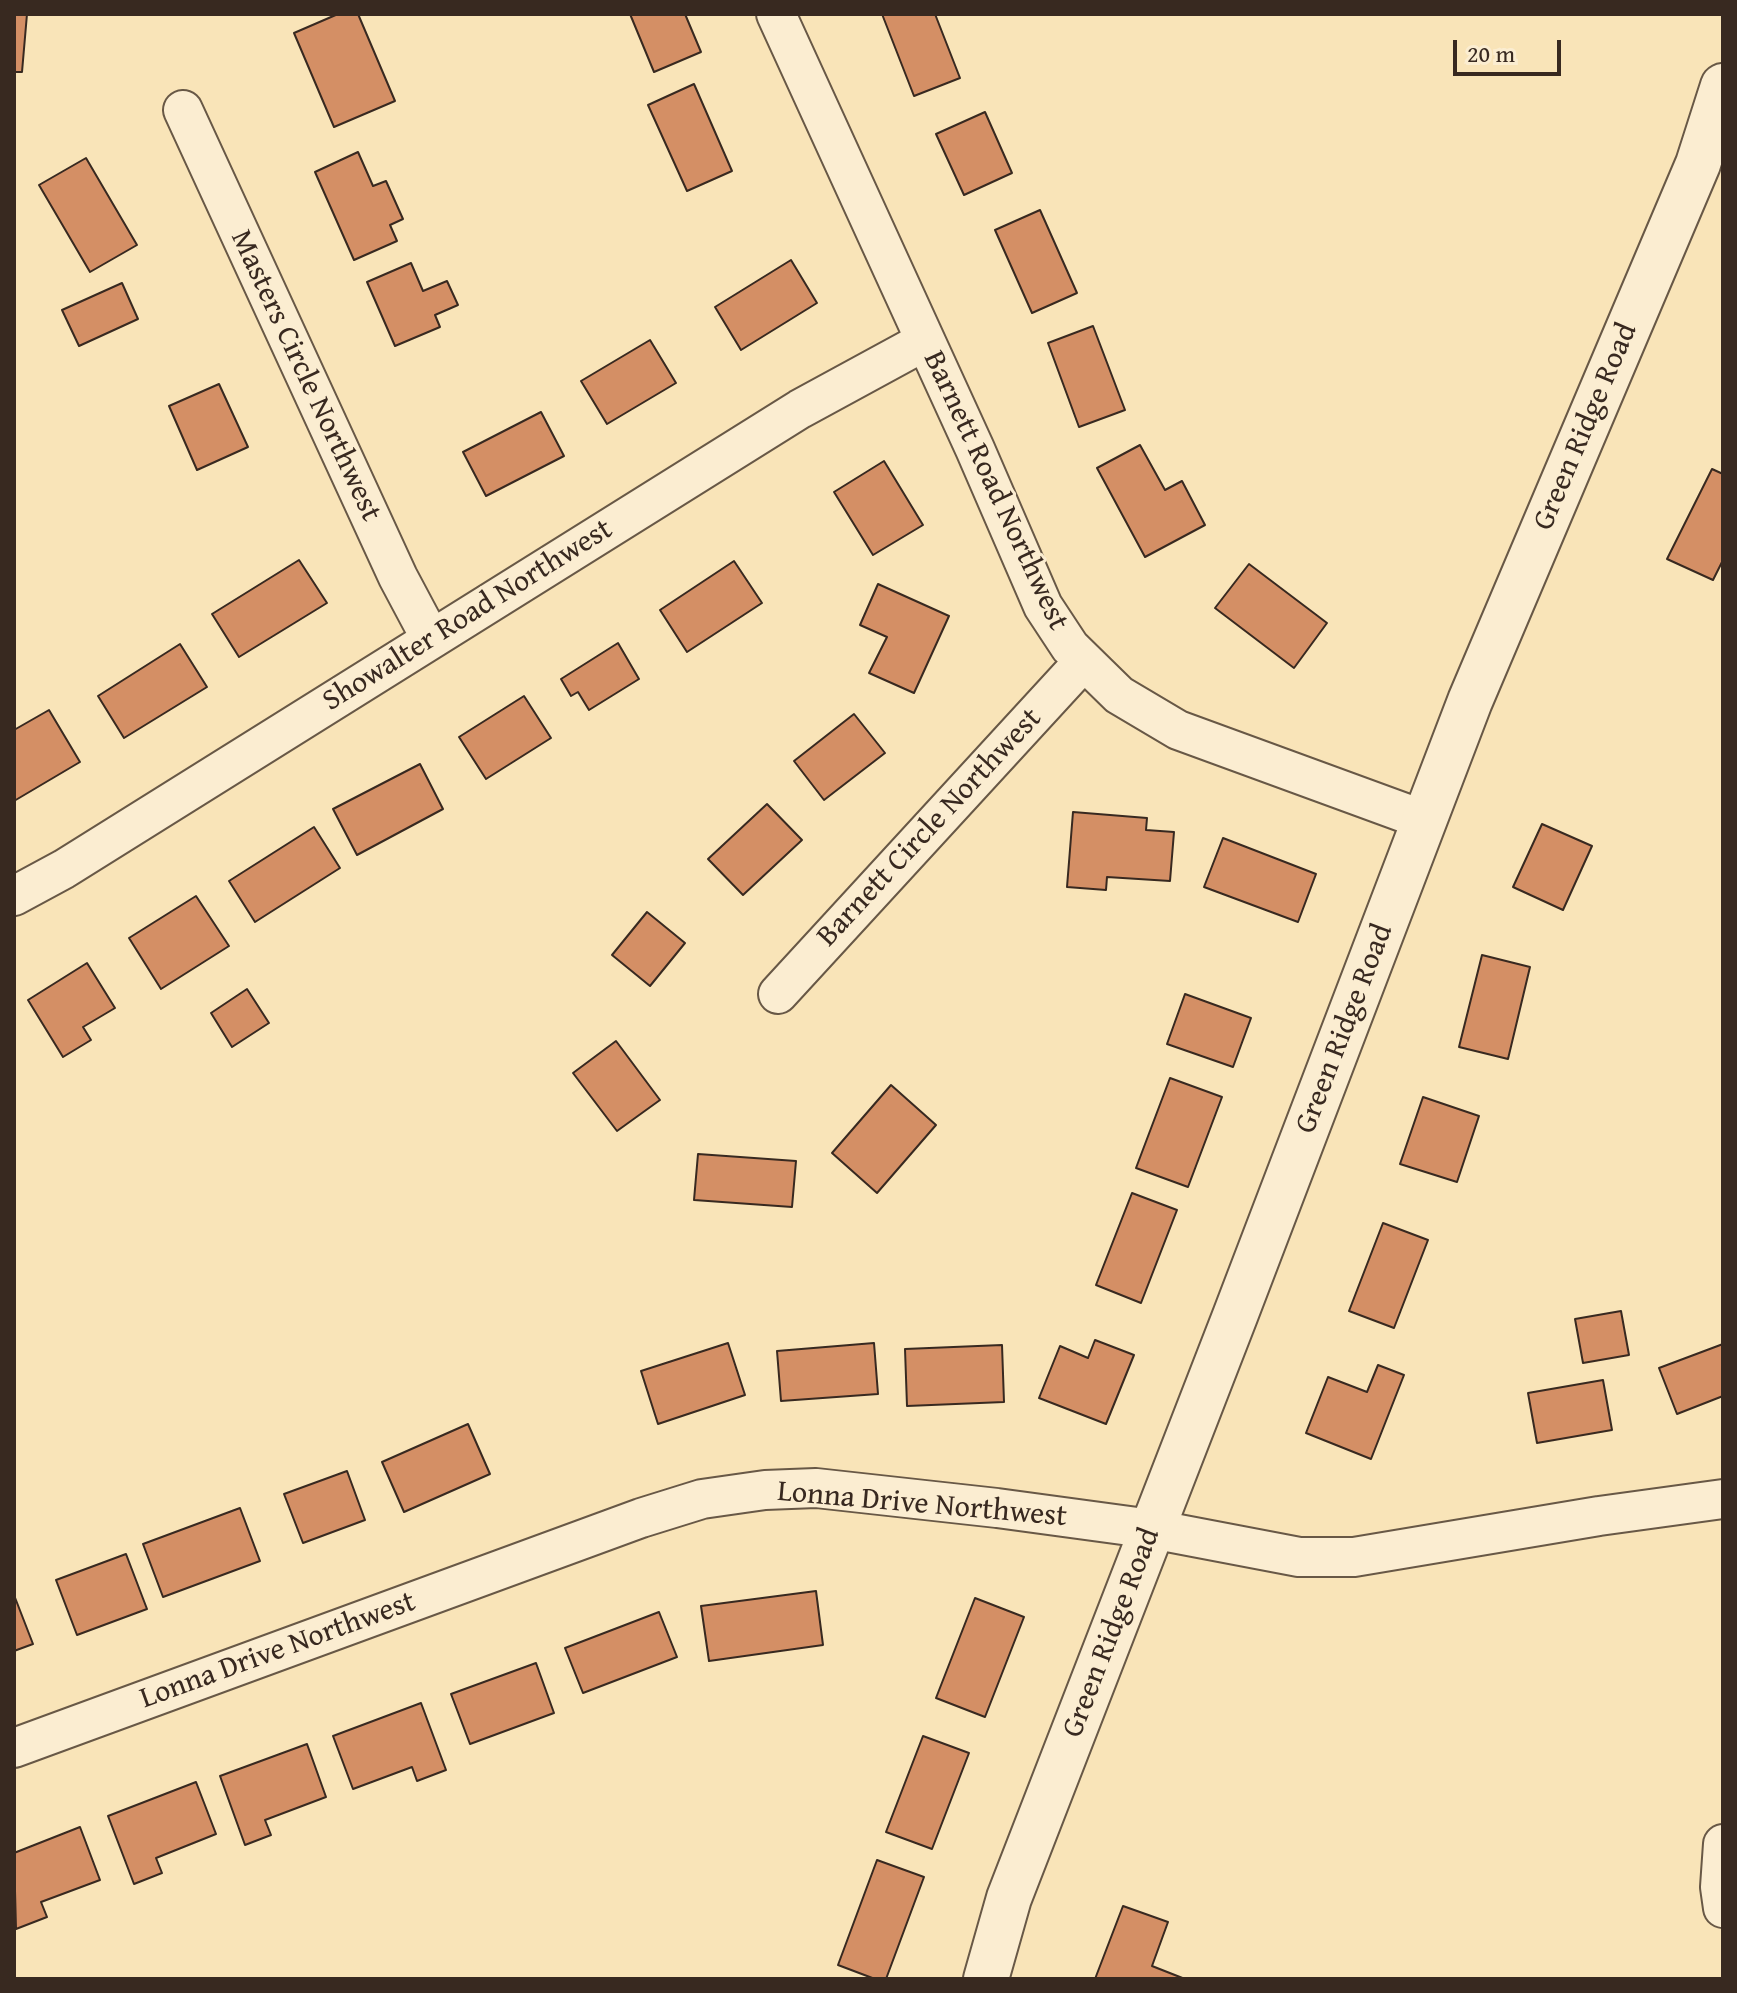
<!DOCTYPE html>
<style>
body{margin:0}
#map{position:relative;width:1737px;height:1993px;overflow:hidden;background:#f9e4b8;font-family:"Gentium Book Plus",serif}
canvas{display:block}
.frame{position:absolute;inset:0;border:16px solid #382920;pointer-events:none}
.scale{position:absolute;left:1453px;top:40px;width:108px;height:36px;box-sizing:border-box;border:4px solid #382920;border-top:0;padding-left:10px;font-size:24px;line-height:28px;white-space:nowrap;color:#382920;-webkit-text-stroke:6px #fbedd1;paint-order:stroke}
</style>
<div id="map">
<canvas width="1737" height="1993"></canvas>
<div class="frame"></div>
<div class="scale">20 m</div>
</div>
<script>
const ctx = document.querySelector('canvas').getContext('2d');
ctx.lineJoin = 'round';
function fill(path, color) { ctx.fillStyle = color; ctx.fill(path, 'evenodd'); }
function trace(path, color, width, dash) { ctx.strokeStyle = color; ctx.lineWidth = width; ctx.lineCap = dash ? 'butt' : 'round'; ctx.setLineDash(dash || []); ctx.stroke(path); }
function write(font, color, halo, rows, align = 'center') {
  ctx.font = font + ' "Gentium Book Plus",serif'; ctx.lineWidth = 6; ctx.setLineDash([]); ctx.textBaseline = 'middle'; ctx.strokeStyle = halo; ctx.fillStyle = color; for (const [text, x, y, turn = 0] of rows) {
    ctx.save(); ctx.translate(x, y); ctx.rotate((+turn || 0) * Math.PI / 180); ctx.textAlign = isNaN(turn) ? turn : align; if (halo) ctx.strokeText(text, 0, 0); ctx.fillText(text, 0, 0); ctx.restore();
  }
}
const building = new Path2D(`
 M14 14H27L22 72H14Z
 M338 14H358L395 101 334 127 294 33Z
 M630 14H685L701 52 654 72Z
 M882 14H935L960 78 914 96Z
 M694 84 732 171 687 191 648 105Z
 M985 112 1012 173 964 195 936 134Z
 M358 152 373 186 386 181 403 219 390 225 397 241 354 260 315 172Z
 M86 158 137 245 90 272 39 185Z
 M1040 210 1077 293 1032 313 995 230Z
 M791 260 817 303 741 350 715 307Z
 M411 263 423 291 447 281 458 305 435 315 440 327 395 346 367 282Z
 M122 283 138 319 79 346 62 310Z
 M1093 326 1125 410 1079 427 1048 343Z
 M650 340 676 383 607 424 581 381Z
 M219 384 248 447 197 470 169 406Z
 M541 412 564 456 486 496 463 452Z
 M1140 445 1165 490 1182 481 1205 525 1145 557 1097 468Z
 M884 461 923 525 873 555 834 492Z
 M1712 469 1723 474V560L1713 580 1667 559Z
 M299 560 327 603 239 657 212 614Z
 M734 561 762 603 687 652 660 610Z
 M1249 564 1327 623 1294 668 1215 608Z
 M878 584 949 616 914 693 869 673 887 637 860 625Z
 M618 643 639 679 589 710 578 692 571 696 561 679Z
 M180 644 207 687 124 738 98 696Z
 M524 696 551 738 486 779 459 737Z
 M49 710 80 762 14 801V730Z
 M854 714 885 753 824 800 794 761Z
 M420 764 443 809 357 855 333 809Z
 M767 804 802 840 743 895 708 859Z
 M1073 812 1147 818 1146 830 1174 832 1170 881 1107 877 1106 890 1067 887Z
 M1542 824 1592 846 1563 910 1513 887Z
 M314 827 340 868 255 922 229 881Z
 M1223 838 1316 874 1298 922 1204 887Z
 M196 896 229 946 161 989 129 938Z
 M647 912 685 943 650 986 612 955Z
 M1482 955 1530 967 1508 1059 1459 1047Z
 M87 963 115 1008 83 1027 91 1040 63 1057 28 1000Z
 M247 989 269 1023 232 1047 211 1013Z
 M1185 994 1251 1018 1233 1067 1167 1044Z
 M616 1041 660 1100 617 1131 573 1073Z
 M1170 1078 1222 1097 1188 1187 1136 1168Z
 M891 1085 936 1125 877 1193 832 1153Z
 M1423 1097 1479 1116 1457 1182 1400 1164Z
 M698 1154 796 1161 792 1207 694 1200Z
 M1132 1193 1177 1210 1141 1303 1096 1285Z
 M1383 1223 1428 1240 1394 1328 1349 1311Z
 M1621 1311 1629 1355 1583 1363 1575 1319Z
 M1095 1340 1134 1355 1106 1424 1039 1398 1060 1346 1088 1358Z
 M728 1343 745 1395 658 1424 641 1371Z
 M874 1343 878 1394 781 1401 777 1351Z
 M1723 1344V1396L1677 1414 1659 1368Z
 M1002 1345 1004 1402 907 1406 905 1349Z
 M1378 1365 1404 1375 1371 1459 1306 1433 1328 1377 1367 1392Z
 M1603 1380 1612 1430 1537 1443 1528 1393Z
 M468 1424 490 1474 404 1512 382 1462Z
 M347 1471 365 1520 303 1543 284 1494Z
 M240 1508 260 1561 163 1597 143 1544Z
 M126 1554 147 1609 77 1635 56 1580Z
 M816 1591 823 1645 709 1661 701 1606Z
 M14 1595 33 1644 14 1651Z
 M975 1598 1024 1617 985 1717 936 1698Z
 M659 1612 677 1657 583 1693 565 1648Z
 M536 1663 554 1713 470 1744 451 1694Z
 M421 1703 446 1770 417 1781 412 1767 353 1789 333 1736Z
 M923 1736 969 1753 932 1849 886 1832Z
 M307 1744 326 1797 265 1820 271 1835 245 1845 220 1776Z
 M196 1782 216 1834 156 1858 162 1873 134 1884 108 1816Z
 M80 1827 100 1880 41 1902 47 1917 16 1929 14 1853Z
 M877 1860 924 1877 886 1979H875L838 1965Z
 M1123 1906 1168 1922 1152 1966 1185 1979H1095Z`);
fill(building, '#d48f65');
trace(building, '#382920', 2);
const minor = new Path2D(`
 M776 14 975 449 1043 606 1070 647 1119 695 1178 730 1424 820
 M183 110 398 577 431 639
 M14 896 64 869 800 409 925 341
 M778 994 1083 662
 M14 1748 641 1518 702 1499 765 1490 816 1488 997 1508 1152 1529 1299 1557H1354L1599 1516 1723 1499
 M1723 1844 1720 1887 1723 1908`);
const tertiary = new Path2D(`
 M986 1979 1009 1898 1235 1316 1470 701 1698 164 1723 86`);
trace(minor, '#685846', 42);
trace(tertiary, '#685846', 48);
trace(minor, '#fbedd1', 38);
trace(tertiary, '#fbedd1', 44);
write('30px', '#382920', '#fbedd1', [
 ["Masters Circle Northwest",305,376,65],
 ["Green Ridge Road",1586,427,-67],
 ["Barnett Road Northwest",995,491,65],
 ["Showalter Road Northwest",468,616,-32],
 ["Barnett Circle Northwest",930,828,-47],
 ["Green Ridge Road",1345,1029,-69],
 ["Lonna Drive Northwest",922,1505,5],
 ["Green Ridge Road",1112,1633,-69],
 ["Lonna Drive Northwest",278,1651,-20]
]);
</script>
